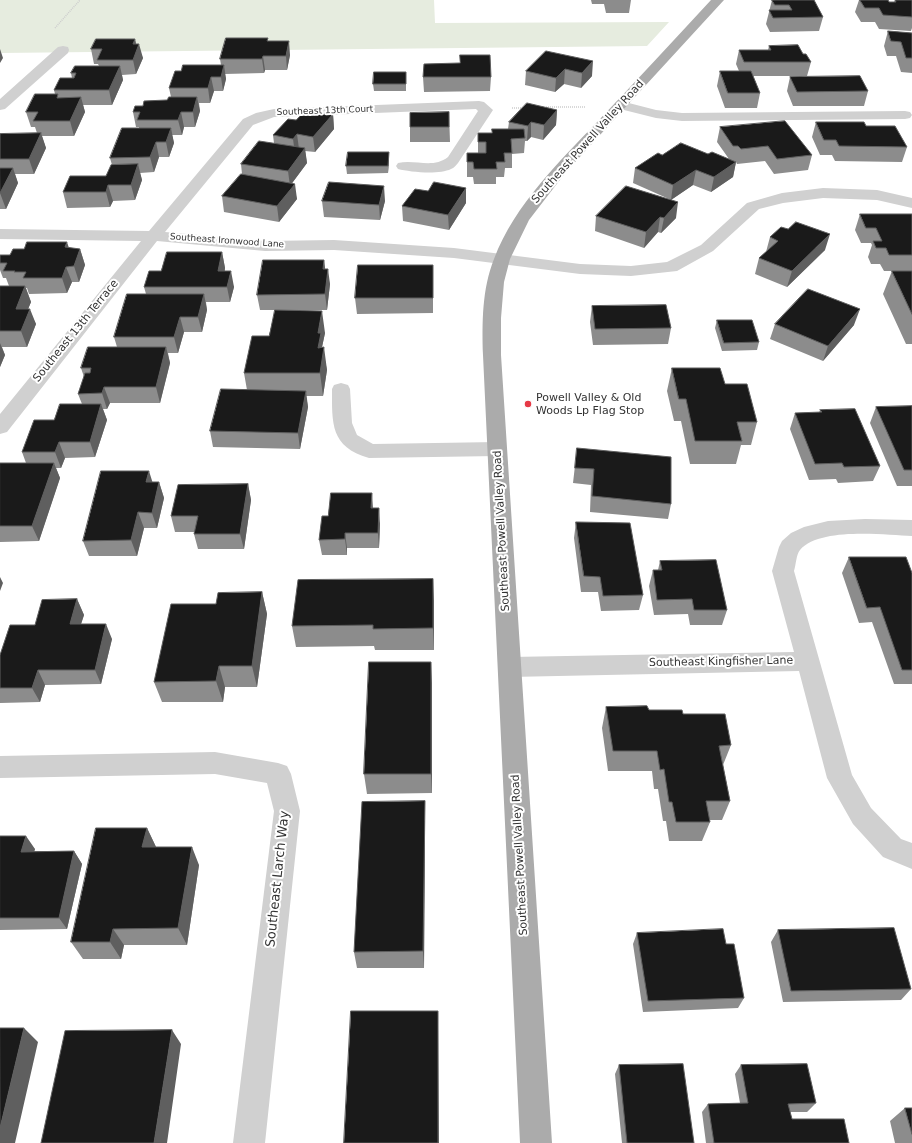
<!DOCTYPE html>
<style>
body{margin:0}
canvas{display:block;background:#fff}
</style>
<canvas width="912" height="1143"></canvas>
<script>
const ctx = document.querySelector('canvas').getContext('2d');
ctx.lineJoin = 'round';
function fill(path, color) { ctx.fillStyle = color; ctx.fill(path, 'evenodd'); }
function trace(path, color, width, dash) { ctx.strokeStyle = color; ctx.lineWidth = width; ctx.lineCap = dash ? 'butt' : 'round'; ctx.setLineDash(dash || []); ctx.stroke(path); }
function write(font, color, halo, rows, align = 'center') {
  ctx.font = font + ' "DejaVu Sans",sans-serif'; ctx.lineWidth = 4; ctx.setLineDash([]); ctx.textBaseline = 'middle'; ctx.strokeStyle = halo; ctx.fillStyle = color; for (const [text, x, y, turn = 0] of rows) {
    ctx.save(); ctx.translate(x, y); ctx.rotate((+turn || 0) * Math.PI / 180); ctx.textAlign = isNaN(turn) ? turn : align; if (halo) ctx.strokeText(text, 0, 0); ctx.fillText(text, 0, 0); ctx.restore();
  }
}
fill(new Path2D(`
 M0 0H434L435 23 669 22 647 46 0 53Z`), '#e6ecdf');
trace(new Path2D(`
 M55 28 80 0
 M546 107H585
 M512 108H525`), '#cdcdcd', 1.5, [1, 1]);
fill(new Path2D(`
 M63 46 68 47 69 50 68 53 5 109 0 110V99L58 47Z
 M479 101 484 102 493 110 458 163C456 165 454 168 451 169 439 175 410 172 398 169L396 166 398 163C415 159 433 169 448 157L478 111 476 109 274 117 253 125 165 232 265 241 334 240 454 248 580 264 631 266 667 262 701 245 747 203 782 193 823 188 877 190 912 198V208L877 200 823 198 783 203 759 209 713 251 677 271 631 276 580 274 454 258 334 250 265 251 157 241 7 432 0 434V414L141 241 0 239V229L149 231 243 119 256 113 274 109Z
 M621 101 656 110 682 113 905 111 910 112 912 115 910 118 905 119 682 121 656 118 616 108 614 105 616 102Z
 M341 383 348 385 350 389 352 423 357 435 373 444 497 442 504 444 507 449 504 454 497 456 369 458C330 447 332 423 332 389L334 385Z
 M865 519 912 520V536C884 535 820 527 800 550 796 555 796 565 794 571L852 775 871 808 901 839 912 843V869L883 857 853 824 827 778 799 671 510 677 502 674 498 667 502 660 510 657 794 652 772 571 779 547 782 541 791 533 804 527 828 521Z
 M215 752 278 763 287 766 291 774 300 811 265 1143H233L274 811 267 783 215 774 0 778V756Z`), '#d0d0d0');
fill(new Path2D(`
 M711 0H724L566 172 529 220 510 259 504 282 501 318V355L552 1143H520L483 355C482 323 482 289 494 259 515 204 559 162 599 120 637 80 674 40 711 0Z`), '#ababab');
fill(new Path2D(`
 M591 0H631L629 13H606L604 4H592Z
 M772 0H814L823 17 819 31 770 32 766 24Z
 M859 0H888L889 2H894L895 0H912V28L911 31 879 29 875 22H861L855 12Z
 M888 31 912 33V73L901 72 896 56H887L884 46Z
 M268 38V41L290 55 287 70H265L264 73 225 74 226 79 223 91H214L210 103H199L200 111 195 127H184L182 135H172L174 143 169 157H159L154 172 140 173 142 180 135 200 113 201 110 207 67 208 63 192 106 176 112 165 110 158 139 128V127H136L133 112 143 106 167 100 171 97 169 88 181 71 221 65 220 59Z
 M135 39 136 44 143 58 136 74 122 75 123 80 112 105H83L85 112 74 136H42L46 148 34 174H15L18 183 6 209H0V134L37 133 35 127H31L26 112 55 94 54 90 72 78 71 73 99 66 98 64H94L91 49Z
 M769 46 803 54 811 62 807 76H753L760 93 757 108H725L717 86 720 71H739L736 64 739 50H768Z
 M546 51 592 76 581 88 564 84 555 92 525 85 526 71Z
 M460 55 491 77 490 91 424 92 423 77 460 63Z
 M406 72V91H374L373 84Z
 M790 77 868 91 864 106H793L787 91Z
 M557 110 556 125 543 140 531 137 527 141H525L524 153 512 154V168H505L504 177H496V184H474L473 177H467V153H478V133H492L508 129 509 122Z
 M449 112 450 142H410V127Z
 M333 114 334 129 315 152 305 151 307 163 292 183 297 199 279 222 224 212 222 196 242 174 241 164 274 143 273 135 296 120Z
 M816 122 866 126 907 147 902 162 835 161 832 155H820L812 137Z
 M720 127 812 155 808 170 774 174 765 161 737 164 736 162 733 177 711 192 693 185 671 200 676 218 661 233 658 232 644 248 595 231 596 216 669 199 633 183 635 168 662 155 708 154 729 159 717 142Z
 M389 152V159L388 173 347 174 346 166Z
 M322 201H385L380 220 324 217Z
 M466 203 449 230 403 221 402 206Z
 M860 214H912V344H906L883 294 892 271H907H884L880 264H871L868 257 872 245 871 243H861L855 230Z
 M770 237 825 250 787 287 755 274 759 258 766 252Z
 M69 248 80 249 85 265 79 282H72L67 293 29 294 27 288H26L31 302 28 309 36 324 27 347H2L5 355 0 367V286H9L6 278H3L0 270V256L10 255Z
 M222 252 225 268V271L234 287 230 302H206L207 310 202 332H184L178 353H168L170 363 160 403H110L107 409H103L107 420 95 457 65 458 61 468H56L60 478 39 541 0 542V463H26L22 452 54 420 82 404 78 394 84 377 81 368 117 347 114 337 146 294 144 287 161 271Z
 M324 260 325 269 330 284 327 310H300L325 333 322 347 327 370 323 396H306L308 407 300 449 213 447 210 431 247 390 244 373 269 336 275 310H260L257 295Z
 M433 281V313L357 314 355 298Z
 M592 306 671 328 668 344 593 345 590 322Z
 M717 320 759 342 757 350 722 351 715 328Z
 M775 324 854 325 823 361 770 339Z
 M672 368 725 384 757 422 751 445H741L736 464H690L681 421H674L667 391Z
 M912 406V486H897L870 423 876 407Z
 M820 410 880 466 873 481 838 483 836 479 809 480 790 429 795 413H819Z
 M577 448 671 504 668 519 590 512 591 485 573 483Z
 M152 482H159L164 498 157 528H144L137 556H89L83 541Z
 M248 484 251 500 244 549H198L194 534V532H175L171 516Z
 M373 508 380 524 379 548H347V555H322L319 540 328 516Z
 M576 522 643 595 639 610 601 611 598 592H581L574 538Z
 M849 557 912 573V684H894L872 622 859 623 842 573Z
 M660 561 727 610 722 625H690L688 614 654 615 649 586 653 570H658Z
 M262 592 267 614 257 687H225L223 702H162L154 682 216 604Z
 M77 599 84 615 81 624 112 639 101 684 45 685 40 702 0 703V655L35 625Z
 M434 601V650H375L374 646 296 647 292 626Z
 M432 683V793L367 794 364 774Z
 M606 707 649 710 683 714 731 745 723 765 730 801 722 820H710V822L702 841H669L666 821H663L658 789H654L652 771H608L602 728Z
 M425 820 424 968H357L354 952Z
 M147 828 156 847 199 865 187 945H124L121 959H83L71 942Z
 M0 836 35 849 34 851H74L82 864 67 929 0 930Z
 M778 930 911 989 901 1000 783 1002 771 942Z
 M637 933 726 944 744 998 738 1008 643 1012 633 944Z
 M619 1065 694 1143H622L615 1074Z
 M741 1065 816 1103 807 1112H790L792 1119 849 1143H706L702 1112 708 1104 740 1103 735 1074Z
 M905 1108H912V1143H895L890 1121Z`), '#8c8c8c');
fill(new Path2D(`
 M135 39 137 49 139 44 143 58 136 74 133 60V44Z
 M289 41 290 55 287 70 286 56Z
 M0 49 3 58 0 63Z
 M263 56 265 70 264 73 262 59Z
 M593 61 592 76 581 88 582 73Z
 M224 65 226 79 223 91 221 77Z
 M120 66 123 80 112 105 109 90Z
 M565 69 564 84 555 92 556 78Z
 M211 77 214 91 210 103 208 88Z
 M81 97 85 112 74 136 70 121Z
 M197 97 200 111 195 127 193 112Z
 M557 110 556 125 543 140 544 125Z
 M181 112 184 127 182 135 178 120Z
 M333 114 334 129 315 152 313 137Z
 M531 122V137L527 141 528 126Z
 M171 128 174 143 169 157 166 142Z
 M41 133 46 148 34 174 29 159Z
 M297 134 299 149 295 154 293 139Z
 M156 142 159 157 154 172 150 157Z
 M305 148 307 163 290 186 288 171Z
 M389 152V159L388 173V166Z
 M736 162 733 177 711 192 714 177Z
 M138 164 142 180 135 200 131 185Z
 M13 168 18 183 6 209 0 193Z
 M696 170 693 185 671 200 673 185Z
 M295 184 297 199 279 222 277 206Z
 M108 185 113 201 110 207 106 192Z
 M384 186 385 201 380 220 379 205Z
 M466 188V203L449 230 448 215Z
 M678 202 676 218 661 233 664 218Z
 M660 217 658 232 644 248 646 232Z
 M830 234 825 250 787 287 792 271Z
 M67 242 72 257 65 247Z
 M80 249 85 265 79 282 74 266Z
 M222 252 225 268 221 287 218 271Z
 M324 260 326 276 323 269Z
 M66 267 72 282 67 293 62 278Z
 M328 269 330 284 327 310 325 294Z
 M231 271 234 287 230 302 227 287Z
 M25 286 31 302 22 324 16 309Z
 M204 294 207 310 202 332 198 317Z
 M30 309 36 324 27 347 21 331Z
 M860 309 854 325 823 361 828 346Z
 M322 311 325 333 322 347H324L327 370 323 396 320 373 318 348V333Z
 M180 317 184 332 178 353 174 337Z
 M0 343 5 355 0 367Z
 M166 347 170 363 160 403 156 387Z
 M104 387 110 403 107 409 102 393Z
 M306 391 308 407 300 449 298 433Z
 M101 404 107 420 95 457 90 442Z
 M59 442 65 458 61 468 55 452Z
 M54 463 60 478 39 541 32 526Z
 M149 471 154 487 146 482Z
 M159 482 164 498 157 528 152 513Z
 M248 484 251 500 244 549 240 534Z
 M372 493 373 509 371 508Z
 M379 508 380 524 379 548 378 533Z
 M138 512 144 528 137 556 131 540Z
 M345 533 347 548V555L345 539Z
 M0 577 3 583 0 591Z
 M433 579 434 601V650L433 628Z
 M262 592 267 614 257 687 252 666Z
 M77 599 84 615 76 639 70 624Z
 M106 624 112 639 101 684 95 670Z
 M431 662 432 683V793L431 774Z
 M219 666 225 687 223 702 216 681Z
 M38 670 45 685 40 702 32 688Z
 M425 801V820L424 968 423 951Z
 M147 828 156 847 152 866 142 847Z
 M26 836 35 849 31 864 21 852Z
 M192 847 199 865 187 945 178 928Z
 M74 851 82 864 67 929 59 918Z
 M113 929 124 945 121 959 110 942Z
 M438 1011V1025L439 1143H438Z
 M24 1028 38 1042 15 1143H0V1128Z
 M172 1030 181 1044 167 1143H154Z`), '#5f5f5f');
const building = new Path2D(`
 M772 0H814L823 17 773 18 769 10H792L789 5H775Z
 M860 0H888L889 2H896L895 0H912V17L883 15 879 8H865Z
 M888 31 912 33V58H906L901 42 891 41Z
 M226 38H268L267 41H289L286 56H263L262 59H220Z
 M96 39H135L133 44H139L133 60H97L102 49H91Z
 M798 45 803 54H806L811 62H744L739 50H771L769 46Z
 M546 51 593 61 582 73 565 69 556 78 526 71Z
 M460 55H490L491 77H423L424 64 460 63Z
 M183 65H224L221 77H211L208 88H169L175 71H181Z
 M75 66H120L109 90H54L60 78H74L76 73H71Z
 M720 71H751L760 93H728Z
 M374 72H406V84H373Z
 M860 76 868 91 797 92 790 77Z
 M35 94H58L57 98 81 97 70 121H33L38 112H26Z
 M169 97H197L193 112H181L178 120H137L140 112H133L135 106H143L144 101 167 100Z
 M527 103 557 110 544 125 531 122 528 126 509 122Z
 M306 110 333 114 313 137 297 134 293 139 273 135 288 119 296 120Z
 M449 112V127H410V113Z
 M785 121 812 155 777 159 768 146 741 149 738 146H733L720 127Z
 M816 122H864L866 126H895L907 147 839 146 836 140H824Z
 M122 128H171L166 142H156L150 157 110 158Z
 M492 129H524L525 138 511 139 512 153H504L505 162H496L497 169H474L473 162H467V153H486V142H478V133H492Z
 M41 133 29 159H0V134Z
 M259 141 305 148 288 171 241 164Z
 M681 143 708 154 712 152 736 162 714 177 696 170 673 185 635 168 658 153 662 155Z
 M348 152H389L388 166H346Z
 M138 164 131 185H108L106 192H63L70 176H106L111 165Z
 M0 168H13L0 193Z
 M241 174 295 184 277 206 222 196Z
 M329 182 384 186 379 205 322 201Z
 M434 182 466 188 448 215 402 206 415 189 428 191Z
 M626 186 678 202 664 218 660 217 646 232 596 216Z
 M860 214H912V255H889L886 248H876L873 241H882L876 228H866Z
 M796 222 830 234 792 271 759 258 778 241 770 237 781 227 788 229Z
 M27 242H67L65 247 80 249 74 266 66 267 62 278H23L26 272H14L15 271H3L7 263H0V255H10L13 249H24Z
 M167 252H222L218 271H231L227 287H144L149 271H161Z
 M263 260H324L323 269H328L325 294 257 295Z
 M358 265H433V298H355Z
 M892 271H912V314Z
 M0 286H25L16 309H30L21 331H0Z
 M808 289 860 309 828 346 775 324Z
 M127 294H204L198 317H180L174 337H114Z
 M666 305 671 328 595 329 592 306Z
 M275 310 322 311 318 333H321L318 348 324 347 320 373H244L252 336H269Z
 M717 320H752L759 342 724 343Z
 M88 347H166L156 387H104L102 393 78 394 85 373H90L91 368H81Z
 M672 368H720L725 384H747L757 422H737L742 441H695L686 399H679Z
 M221 389 306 391 298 433 210 431Z
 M60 404H101L90 442H59L55 452H22L34 420H54Z
 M912 406V470H904L876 407Z
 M855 409 880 466 844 467 842 463 815 464 795 413 822 412 820 410Z
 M577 448 671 457V504L592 496 594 469 575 468Z
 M0 463H54L32 526H0Z
 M101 471H149L146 482H159L152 513 138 512 131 540 83 541Z
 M248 484 240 534H194L198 516H171L178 485Z
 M331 493H372L371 508H379L378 533H345V539L319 540 322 516H328Z
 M576 522 630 523 643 595 603 596 600 577 584 576Z
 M849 557H906L912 573V670H902L880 607 867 608Z
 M716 560 727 610H694L692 599 657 600 653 570H662L660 561Z
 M433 579V628L373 629V625L292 626 298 580Z
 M262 592 252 666H219L216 681 154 682 171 604H216L218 593Z
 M77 599 70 624H106L95 670H38L32 688H0V655L10 625H35L42 600Z
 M369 662H431V774H364Z
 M647 706 649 710H682L683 714H725L731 745 719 746 730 801H706L710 822H676L672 802H669L664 769 660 770 657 751H613L606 707Z
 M425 801 423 951 354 952 362 802Z
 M96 828H147L142 847H192L178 928 113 929 110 942H71Z
 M0 836H26L21 852 74 851 59 918H0Z
 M894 928 911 989 791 991 778 930Z
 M723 929 726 944H734L744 998 648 1001 637 933Z
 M351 1011H438V1143H344Z
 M0 1028H24L0 1128Z
 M172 1030 154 1143H41L65 1031Z
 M683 1064 694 1143H627L619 1065Z
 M807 1064 816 1103 788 1104 792 1119H844L849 1143H714L708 1104 748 1103 741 1065Z
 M905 1108H912V1134Z`);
fill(building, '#1a1a1a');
trace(building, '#5f5f5f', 1);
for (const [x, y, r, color] of [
 [528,404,4,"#e63946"]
]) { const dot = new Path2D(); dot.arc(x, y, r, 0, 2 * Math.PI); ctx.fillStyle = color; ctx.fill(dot); trace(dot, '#fff', 1.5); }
write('9px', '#333', '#fff', [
 ["Southeast 13th Court",325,111,-2],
 ["Southeast Ironwood Lane",227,241,4]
]);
write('11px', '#333', '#fff', [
 ["Southeast Powell Valley Road",588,142,-48],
 ["Southeast 13th Terrace",76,331,-51],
 ["Southeast Powell Valley Road",502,531,-93],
 ["Southeast Kingfisher Lane",721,662,-1],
 ["Southeast Powell Valley Road",520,855,-93]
]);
write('11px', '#333', '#fff', [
 ["Powell Valley & Old",536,398],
 ["Woods Lp Flag Stop",536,411]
], 'left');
write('13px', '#333', '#fff', [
 ["Southeast Larch Way",278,879,-84]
]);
</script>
